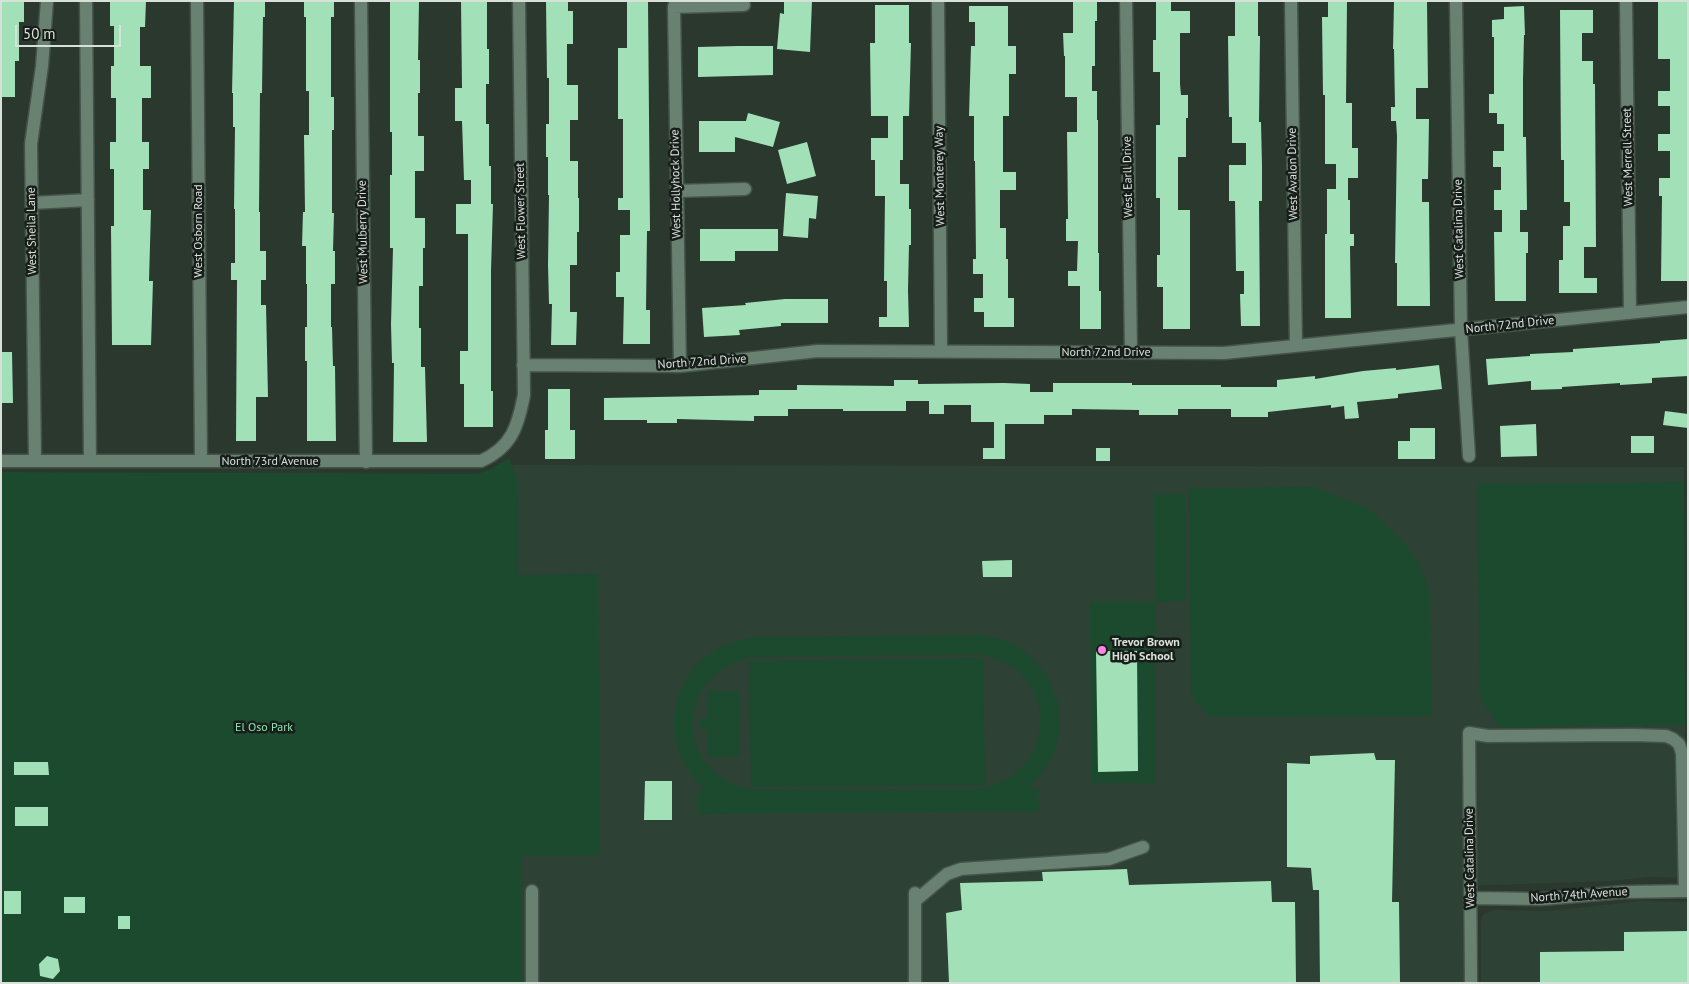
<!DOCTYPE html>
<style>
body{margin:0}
#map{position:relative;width:1689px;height:984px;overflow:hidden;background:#2a382e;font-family:"PT Sans",sans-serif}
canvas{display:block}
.frame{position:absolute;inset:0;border:2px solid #d8e0da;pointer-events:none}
.scale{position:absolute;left:15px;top:25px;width:106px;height:22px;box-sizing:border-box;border:2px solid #d8e0da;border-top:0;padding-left:6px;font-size:15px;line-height:18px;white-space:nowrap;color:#d8e0da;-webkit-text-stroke:4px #171d19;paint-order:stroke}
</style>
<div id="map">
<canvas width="1689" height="984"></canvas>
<div class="frame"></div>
<div class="scale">50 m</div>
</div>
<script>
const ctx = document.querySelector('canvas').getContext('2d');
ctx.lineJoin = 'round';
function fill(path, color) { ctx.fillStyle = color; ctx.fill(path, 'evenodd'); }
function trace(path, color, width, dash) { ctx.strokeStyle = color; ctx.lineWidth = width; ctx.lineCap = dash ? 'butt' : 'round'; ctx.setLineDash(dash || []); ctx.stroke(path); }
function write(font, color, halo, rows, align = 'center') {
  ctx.font = font + ' "PT Sans",sans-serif'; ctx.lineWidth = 5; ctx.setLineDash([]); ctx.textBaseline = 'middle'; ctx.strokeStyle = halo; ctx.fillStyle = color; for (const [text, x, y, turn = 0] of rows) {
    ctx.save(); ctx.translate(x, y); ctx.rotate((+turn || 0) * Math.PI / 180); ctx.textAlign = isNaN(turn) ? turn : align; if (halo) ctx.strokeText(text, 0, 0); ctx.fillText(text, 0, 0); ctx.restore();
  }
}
fill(new Path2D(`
 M511 465 1684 467 1685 725 1688 878 1649 877 1609 881 1463 886 1464 983H521L517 479Z
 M1641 901 1688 902V983H1481V923L1482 917 1485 913 1493 910 1548 911Z`), '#2d4234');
fill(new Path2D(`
 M509 458 517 479 518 575 598 574 600 855 521 856V983H1V472L477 474 491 469Z
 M1684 482 1685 725 1500 727 1480 698 1477 484Z
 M1313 487 1369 509 1406 545 1421 568 1430 591 1431 716 1210 717 1191 697 1189 488Z
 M1154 494H1185L1186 601 1155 602 1156 783H1092L1090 602H1155Z
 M979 635C993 637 1007 640 1019 648 1054 671 1071 718 1052 757 1046 769 1038 778 1028 788H1038L1039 811 698 814V792L706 791C645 733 676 644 760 637ZM976 654C1063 664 1062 779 975 789L752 790C673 774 673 674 751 657Z
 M983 658 985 785 751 787 749 661Z
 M707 691H739L740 756 707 757V729H699V719L707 718Z`), '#1b4a2f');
fill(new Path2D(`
 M1 1H24V22H19V61H15V97H1Z
 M110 1H146L145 27H140V66H151V98H142V142H149V169H143V210H151L149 281H153L151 345H112L111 226H114V169H110V142H116V98H111V66H114V26H110Z
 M234 1H265V17H263L262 93H260L259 212H260V251H266V280H261V305H266L268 397H256V441H236L237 280H231V263H235V209H234L235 127H233V93H232Z
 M304 1H334V17H331V97H334V130H332V213H334L333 251H335V284H331V327H332L333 366H335L336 441H307V361H305V327H307V284H306V246H302L303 212H305L304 135H309V91H306V17H304Z
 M390 1H419L418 60H420V93H418V136H424V171H415V218H425V248H423V286H419V328H421V367H425L427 442H393L394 363H392L391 324 393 248H390V175H392V132H390Z
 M461 1H487V49H489V84H486V124H489V166H491V204H493L491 271V391H493V427H464V384H460V351H468V234H456V204H471V180H464L462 121H455V88H462Z
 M546 1H568V11H573V44H567V85H578V120H570V161H578V198H579V232H577V265H570V312H577L576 345H551L552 304H549L548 265 549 195H548V157H546V124H549V78H547Z
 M627 1H648L650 231H647L646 310H650V344H623L624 297H616V272H620V235H630V210H618V198H623V119H618V48H627Z
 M784 1H812L810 52 777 49 780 13 784 14Z
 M1073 1H1097V21H1095V66H1092V91H1097V120H1098V253H1099V291H1101V329H1080V286H1068V271H1077L1078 241H1066V219H1068L1067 132H1077V97H1065V56H1064L1063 33H1073Z
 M1235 1H1258V36H1260L1259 122H1261L1262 165V201H1259L1260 326H1241L1240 294H1244V271H1236L1235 201H1229V165H1246V143H1232V117H1229L1228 36H1235Z
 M1328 1H1347L1346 103H1352V148H1358V178H1348V200H1350V234H1354V246H1350L1351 318H1325V234H1327V189H1336V164H1325V95H1323L1322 17H1328Z
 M1394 1H1427L1428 88H1416V119H1429L1428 179H1422V202H1429L1430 306H1397V263H1395L1397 136 1396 121H1391V107H1395L1394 49H1393Z
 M1688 1V281H1661L1662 196H1659V178H1670V151H1658V134H1670V106H1658V91H1670V59H1658V2Z
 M1156 2H1171V11H1190V33H1180V84L1181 95H1188V118H1186V157H1178V210H1190V329H1163V287H1157V255H1160V198H1156V125H1160V72H1153V40H1156Z
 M875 5H909V43H911L909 116H903V160H900V184H909V209H911V245H909L908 290 909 327H879V317H887V281H884L885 196H875V160H871V138H888V116H871L870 43H875Z
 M969 6H1008V46H1016V74H1009V116H1003V172H1016V190H1000V228H1006V259H1008V298H1014V327H984V312H974V298H983V274H973V259H976L975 161H974V116H969L971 46H975V22H969Z
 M1524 6 1525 35H1524L1523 80V137H1526L1527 210H1520V232H1528V253H1526V301H1495L1494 232H1502V210H1494V190H1501V167H1493V151H1504V124H1497V113H1489V94H1494V37H1492V20L1504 19V7Z
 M1560 10H1593V33H1582V61H1593V84H1595L1596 247H1584V278H1597V293H1559V260H1563V226H1570V202H1564V160H1561Z
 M738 46H773V75L698 77V47Z
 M748 113 780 122 773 147 735 137V152H699V121H746Z
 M807 142 816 176 787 184 778 150Z
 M786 193 818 196 816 219 809 218 808 238 783 236Z
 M700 229H778V251H735V261H700Z
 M785 299H828V323H781V326L739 330 740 335 704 337 702 308 746 305 745 303Z
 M1688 339V376L1652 378V383L1620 385V383L1562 387V389L1531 390V381L1488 385 1486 359 1530 356V354L1573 352V349L1660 343V341Z
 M1 352H12L13 403H1Z
 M1439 365 1442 389 1398 394V398L1357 402 1359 418 1345 419 1344 406 1331 408V405L1268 412V417H1231V409H1178V415H1139V410L1072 409V415H1044V424H1005V459H983V448H994V422H971V405H944V414H929V401H906V411H843V409H788V416H754V421L677 419V423H647V420H604V398L759 395V390H797V385L894 386V380H918V384L1004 383 1030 384V392H1053V383H1132V385H1221V387H1277V380L1315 376V379L1363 371 1396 368V370Z
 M548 389H570V430H575V459H545V430H548Z
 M1665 411 1688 414V428L1663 425Z
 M1536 424 1537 456 1501 457 1500 426Z
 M1410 428H1435V459H1398V441H1410Z
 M1631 436H1654V453H1631Z
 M1096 448H1110V461H1096Z
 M1012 560V577H983L982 561Z
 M1096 651H1137L1138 771 1098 772Z
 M1374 753 1376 760H1395L1392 902H1399L1400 983H1320L1319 890H1313L1311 868 1287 867V763L1310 764V756Z
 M14 762H48L49 775H14Z
 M645 781H672V820H644Z
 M15 807H48V826H15Z
 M1127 869 1129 885 1271 881 1272 902H1295L1296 983H949L946 913 962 910 960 883 1043 881 1042 872Z
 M4 891H21V914H4Z
 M64 897H85V913H64Z
 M118 916H130V929H118Z
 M1688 931V983H1540V952L1624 951V932Z
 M47 956 58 959 60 971 53 979 40 976 39 964Z`), '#a2e0b7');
const minor = new Path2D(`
 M86 1 90 461
 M197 1 201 461
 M361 1 366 462
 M676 1 674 7 680 366
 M938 1 941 351
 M1126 1 1131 353
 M1291 1 1296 346
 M1456 1 1461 330 1469 456
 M1626 1 1630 313
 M674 7 744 5
 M676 191 745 189
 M32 203 88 200
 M523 365 680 366 818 351 1224 353 1688 307
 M1 461H481C512 447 518 426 524 395L519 1
 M35 461 31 144 42 66 47 1
 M532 891V983
 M915 893V983
 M1470 898 1542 899 1624 892 1688 891
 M915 901 947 874 961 869 1109 859 1143 847
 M1471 983 1469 733 1488 736 1632 735 1666 736 1673 739 1679 744 1682 753 1685 891`);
trace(minor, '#46534a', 15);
trace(minor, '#688170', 12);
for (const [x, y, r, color] of [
 [1102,650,5,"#fc86e4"]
]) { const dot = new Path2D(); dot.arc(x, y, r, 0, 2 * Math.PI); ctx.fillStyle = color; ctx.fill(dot); trace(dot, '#171d19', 2); }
write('12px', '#d8e0da', '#171d19', [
 ["West Merrell Street",1628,157,-91],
 ["West Avalon Drive",1293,174,-91],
 ["West Monterey Way",940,176,-91],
 ["West Earll Drive",1128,177,-91],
 ["West Hollyhock Drive",676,184,-91],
 ["West Flower Street",521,211,-91],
 ["West Catalina Drive",1459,229,-91],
 ["West Sheila Lane",32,231,-91],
 ["West Osborn Road",199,231,-90],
 ["West Mulberry Drive",363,232,-91],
 ["North 72nd Drive",1510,325,-6],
 ["North 72nd Drive",1106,353],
 ["North 72nd Drive",702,362,-4],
 ["North 73rd Avenue",270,462],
 ["West Catalina Drive",1470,858,-91],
 ["North 74th Avenue",1579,895,-4]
]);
write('bold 12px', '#d8e0da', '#171d19', [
 ["Trevor Brown",1112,643],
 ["High School",1112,657]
], 'left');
write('12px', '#8ae2ab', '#171d19', [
 ["El Oso Park",264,728]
]);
</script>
